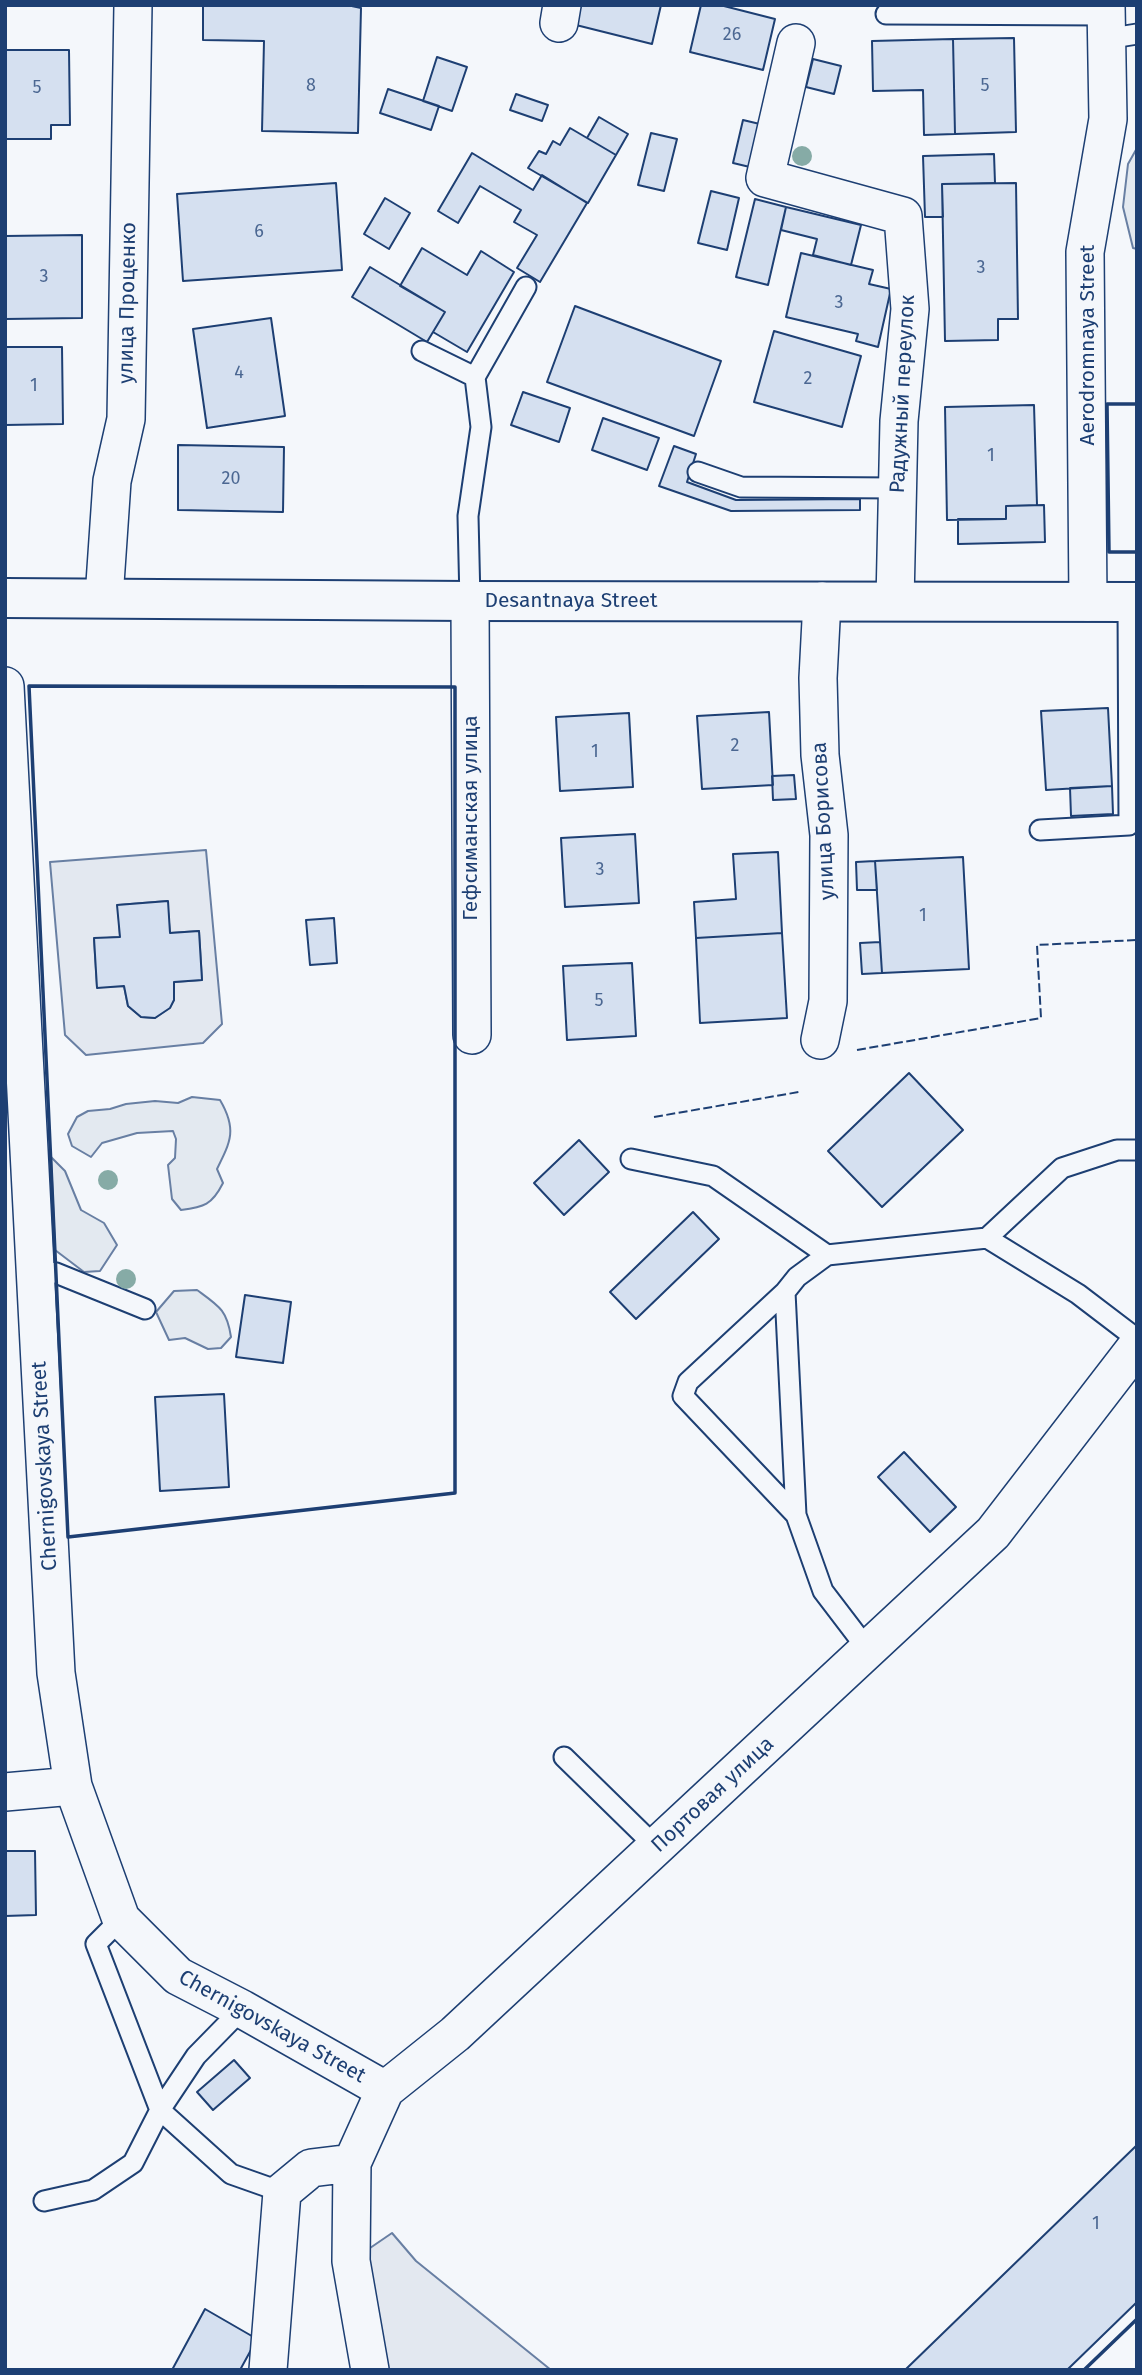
<!DOCTYPE html>
<meta charset="utf-8">
<style>
body{margin:0}
#map{position:relative;width:1142px;height:2375px;overflow:hidden;background:#f4f7fb;font-family:"Fira Sans",sans-serif}
canvas{display:block}
.frame{position:absolute;inset:0;border:7px solid #1d3f73;pointer-events:none}
</style>
<div id="map">
<canvas width="1142" height="2375"></canvas>
<div class="frame"></div>
</div>
<script>
const ctx = document.querySelector('canvas').getContext('2d');
ctx.lineJoin = 'round';
function fill(path, color) { ctx.fillStyle = color; ctx.fill(path, 'evenodd'); }
function trace(path, color, width, dash) { ctx.strokeStyle = color; ctx.lineWidth = width; ctx.lineCap = dash ? 'butt' : 'round'; ctx.setLineDash(dash || []); ctx.stroke(path); }
function write(font, color, halo, rows, align = 'center') {
  ctx.font = font + ' "Fira Sans",sans-serif'; ctx.lineWidth = 5; ctx.setLineDash([]); ctx.textBaseline = 'middle'; ctx.strokeStyle = halo; ctx.fillStyle = color; for (const [text, x, y, turn = 0] of rows) {
    ctx.save(); ctx.translate(x, y); ctx.rotate((+turn || 0) * Math.PI / 180); ctx.textAlign = isNaN(turn) ? turn : align; if (halo) ctx.strokeText(text, 0, 0); ctx.fillText(text, 0, 0); ctx.restore();
  }
}
const green = new Path2D(`
 M1137 148V249L1133 248 1123 207 1128 164Z
 M192 1097 220 1100C237 1129 231 1141 217 1169L223 1183C212 1205 204 1207 181 1210L172 1199 168 1165 175 1158 176 1139 173 1131 137 1133 102 1143 91 1157 72 1146 68 1134 77 1117 88 1111 110 1109 126 1104 155 1101 178 1103Z
 M51 1157 65 1171 81 1210 104 1223 117 1245 100 1271 84 1272 55 1250Z
 M197 1290C219 1306 227 1310 231 1337L221 1348 208 1349 185 1338 169 1340 156 1312 174 1291Z`);
fill(green, '#e3e9f0');
trace(green, '#687fa3', 2);
const parking = new Path2D(`
 M206 850 222 1024 203 1043 86 1055 65 1035 50 862ZM167 901 170 933 199 931 202 980 174 982V1000L169 1008 155 1018 141 1017 128 1006 124 986 97 987 94 939 120 937 118 905Z
 M392 2233 416 2261 551 2370H370L351 2261Z`);
fill(parking, '#e3e8f0');
trace(parking, '#687fa3', 2);
const building = new Path2D(`
 M203 5H347L361 8 358 133 262 131 264 41 203 40Z
 M581 5H661L652 44 576 25Z
 M701 5H720L775 19 763 70 690 52Z
 M1014 38 1016 132 955 134 953 39Z
 M953 39 955 134 924 135 923 90 873 91 872 41Z
 M5 50H69L70 125H51V139H6Z
 M437 57 467 67 452 111 423 101Z
 M813 59 841 66 834 94 806 87Z
 M388 89 439 106 431 130 380 113Z
 M516 94 548 105 542 121 510 110Z
 M599 117 628 134 616 155 587 138Z
 M743 120 764 125 754 168 733 163Z
 M570 128 616 155 588 203 528 168 539 151 546 154 553 141 560 145Z
 M651 133 677 139 664 191 638 185Z
 M472 153 533 190 542 175 587 203 540 282 517 268 537 235 514 222 521 210 480 186 458 223 438 211Z
 M994 154 995 183 942 184 943 217H925L923 156Z
 M336 183 342 270 183 281 177 194Z
 M1016 183 1018 319H998V340L945 341 942 184Z
 M711 191 739 198 727 250 698 243Z
 M385 198 410 213 389 249 364 234Z
 M755 199 786 207 768 285 736 277Z
 M786 207 861 225 851 265 813 255 817 239 781 230Z
 M82 235V318L5 319V236Z
 M422 248 467 275 481 251 514 272 467 352 433 332 445 312 400 286Z
 M801 253 873 270 869 284 891 289 878 347 856 341 858 334 786 317Z
 M370 267 445 312 427 342 352 297Z
 M575 306 721 361 694 436 547 382Z
 M271 318 285 416 207 428 193 329Z
 M774 331 861 356 842 427 754 402Z
 M5 347H62L63 424 5 425Z
 M523 392 570 408 559 442 511 425Z
 M1034 405 1037 505 1006 506V519L947 520 945 407Z
 M603 418 659 438 647 470 592 450Z
 M178 445 284 447 283 512 178 510Z
 M674 446 696 454 687 482 736 500 860 499V510L731 511 659 486Z
 M1044 505 1045 542 958 544V519H1006V506Z
 M1108 708 1112 786 1046 790 1041 711Z
 M769 712 773 785 702 789 697 716Z
 M629 713 633 787 560 791 556 717Z
 M794 775 796 799 773 800 772 776Z
 M1112 786 1113 814 1071 816 1070 788Z
 M635 834 639 903 565 907 561 838Z
 M778 852 782 933 696 938 694 902 736 899 733 854Z
 M963 857 969 969 882 973 875 861Z
 M875 861 877 890H857L856 862Z
 M168 901 170 933 199 931 202 980 174 982V1000L170 1008 155 1018 141 1017 128 1006 124 986 97 988 94 938 120 937 117 905Z
 M334 918 337 963 310 965 306 920Z
 M782 933 787 1018 700 1023 696 938Z
 M880 942 882 973 862 974 860 943Z
 M632 963 636 1036 567 1040 563 966Z
 M909 1073 963 1130 882 1207 828 1151Z
 M579 1140 609 1172 564 1215 534 1183Z
 M693 1212 719 1239 636 1319 610 1292Z
 M245 1295 291 1302 283 1363 236 1357Z
 M224 1394 229 1487 160 1491 155 1397Z
 M904 1452 956 1507 930 1532 878 1477Z
 M5 1851H35L36 1915 5 1916Z
 M234 2060 250 2078 213 2110 197 2092Z
 M1137 2145V2302L1067 2370H905Z
 M205 2309 257 2339 240 2370H172Z`);
fill(building, '#d5e0f0');
trace(building, '#1d3f73', 2);
const service = new Path2D(`
 M886 14 1106 15
 M1106 39 1137 34
 M422 351 475 377
 M698 472 741 487 898 488
 M470 601 468 516 481 427 475 377 526 287
 M1040 830 1129 825 1128 602
 M631 1159 713 1176 827 1255
 M987 1238 1078 1294 1137 1339
 M34 1270 56 1273 145 1309
 M785 1292 688 1382 683 1396 796 1515
 M868 1650 823 1591 796 1515 785 1292 797 1277 827 1255 987 1238 1062 1168 1117 1150H1137
 M564 1757 656 1847
 M121 1919 96 1944 160 2110 231 2174 282 2192
 M44 2201 93 2190 133 2163 160 2110 196 2056 242 2009`);
const minor = new Path2D(`
 M559 23 562 5
 M796 43 765 178 903 216 910 309 899 421 895 601
 M104 598 112 481 126 419 133 5
 M470 601 472 1035
 M1088 602 1085 252 1108 119 1106 5
 M5 686 56 1673 73 1786 121 1919 178 1976 242 2009 385 2090
 M820 1040 828 1001 829 835 820 755 818 678 822 601
 M5 1792 73 1786
 M268 2370 282 2192 311 2168 352 2163
 M370 2370 351 2261 352 2163 385 2090 455 2034 993 1533 1137 1346`);
const tertiary = new Path2D(`
 M5 598 470 601 1137 602`);
trace(service, '#1d3f73', 23);
trace(minor, '#1d3f73', 40);
trace(tertiary, '#1d3f73', 42);
trace(service, '#f4f7fb', 19);
trace(minor, '#f4f7fb', 37);
trace(tertiary, '#f4f7fb', 38);
trace(new Path2D(`
 M857 1050 1041 1018 1037 945 1137 940
 M654 1117 799 1092`), '#1d3f73', 2, [9, 3.5]);
trace(new Path2D(`
 M1137 404H1107L1109 552H1137
 M29 686 455 687V1493L68 1537Z
 M1084 2370 1137 2319`), '#1d3f73', 3.5);
ctx.fillStyle = '#86aba6';
for (const [x, y] of [
 [802,156],
 [108,1180],
 [126,1279]
]) { ctx.beginPath(); ctx.arc(x, y, 10, 0, 2 * Math.PI); ctx.fill(); }
write('18px', '#4b6792', null, [
 ["26",732,35],
 ["8",311,86],
 ["5",985,86],
 ["5",37,88],
 ["6",259,232],
 ["3",981,268],
 ["3",44,277],
 ["3",839,303],
 ["4",239,373],
 ["2",808,379],
 ["1",34,386],
 ["1",991,456],
 ["20",231,479],
 ["2",735,746],
 ["1",595,752],
 ["3",600,870],
 ["1",923,916],
 ["5",599,1001],
 ["1",1096,2224]
]);
write('21px', '#1d3f73', '#f4f7fb', [
 ["улица Проценко",128,303,-89],
 ["Aerodromnaya Street",1088,345,-90],
 ["Радужный переулок",903,394,-87],
 ["Desantnaya Street",571,601],
 ["Гефсиманская улица",471,818,-90],
 ["улица Борисова",824,821,-93],
 ["Chernigovskaya Street",45,1466,-93],
 ["Портовая улица",713,1795,-43],
 ["Chernigovskaya Street",272,2027,29]
]);
</script>
